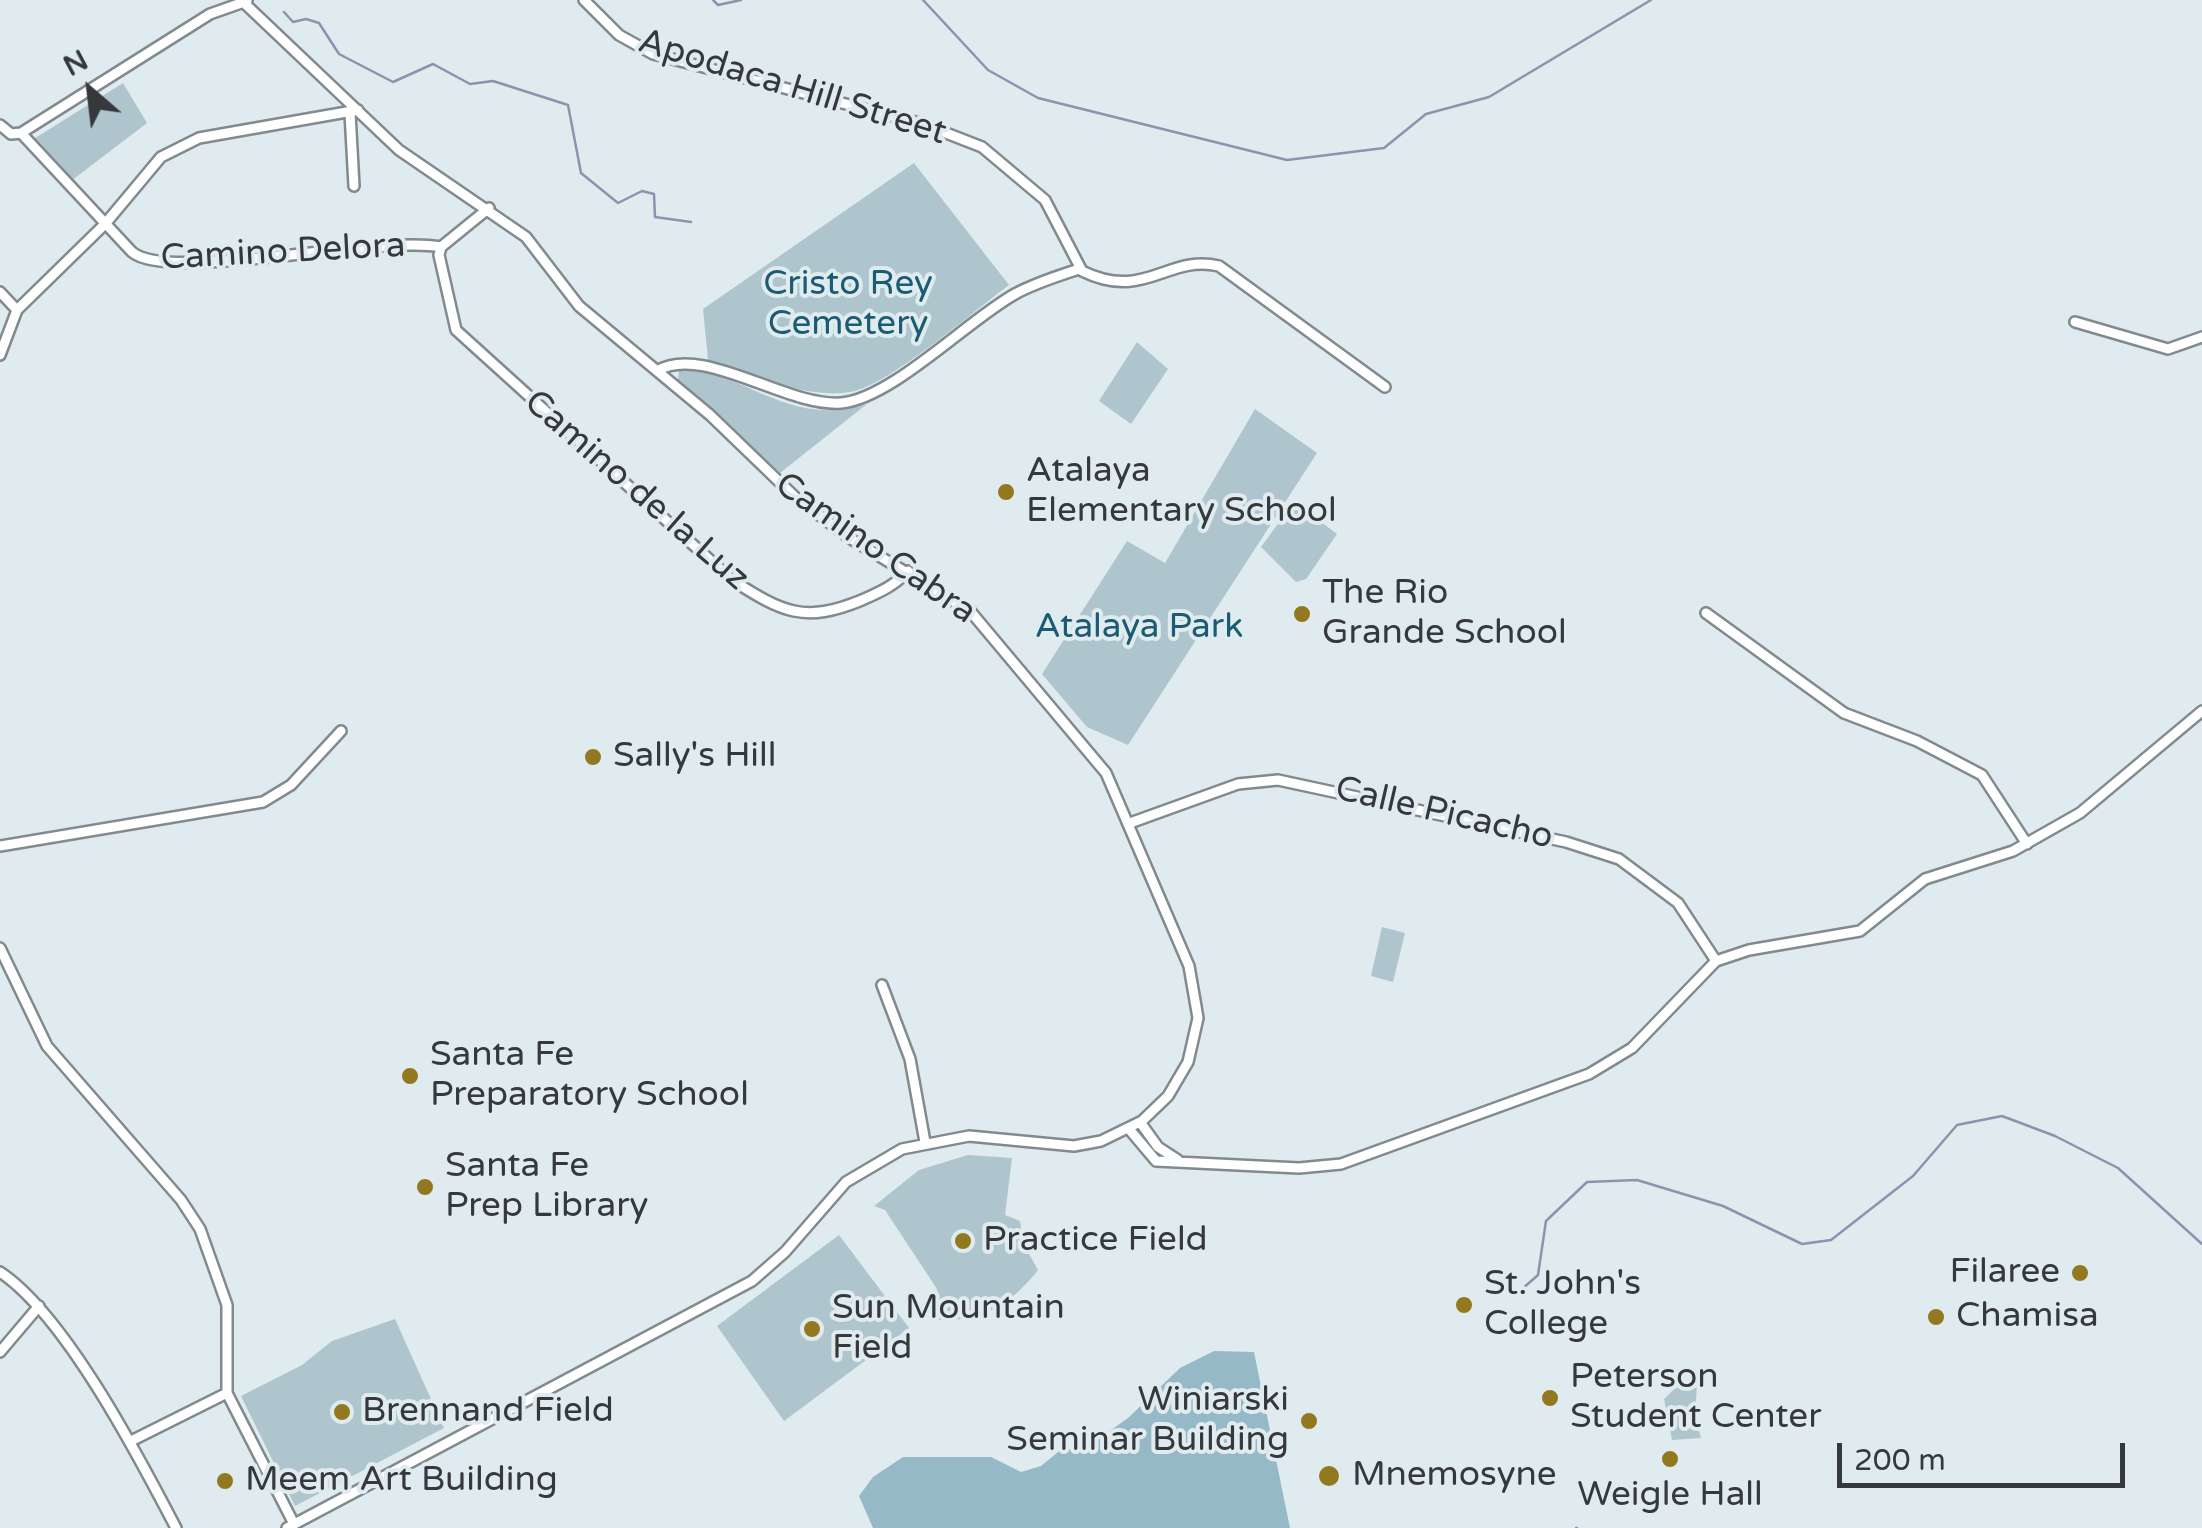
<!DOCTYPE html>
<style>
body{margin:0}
#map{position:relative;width:2202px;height:1528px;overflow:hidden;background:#e0ebef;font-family:"Varela Round",sans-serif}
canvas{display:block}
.north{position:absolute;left:40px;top:40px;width:100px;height:100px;-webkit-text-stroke:8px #e0ebef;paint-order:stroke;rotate:332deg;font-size:28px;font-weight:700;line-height:40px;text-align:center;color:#35393b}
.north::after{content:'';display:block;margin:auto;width:35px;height:45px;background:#35393b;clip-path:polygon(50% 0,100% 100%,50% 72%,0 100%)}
.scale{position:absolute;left:1837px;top:1443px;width:288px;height:45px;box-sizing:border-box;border:5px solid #35393b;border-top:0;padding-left:12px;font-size:30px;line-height:35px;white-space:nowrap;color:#35393b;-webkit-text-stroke:8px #e0ebef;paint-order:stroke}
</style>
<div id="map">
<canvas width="2202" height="1528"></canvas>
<div class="north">N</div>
<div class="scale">200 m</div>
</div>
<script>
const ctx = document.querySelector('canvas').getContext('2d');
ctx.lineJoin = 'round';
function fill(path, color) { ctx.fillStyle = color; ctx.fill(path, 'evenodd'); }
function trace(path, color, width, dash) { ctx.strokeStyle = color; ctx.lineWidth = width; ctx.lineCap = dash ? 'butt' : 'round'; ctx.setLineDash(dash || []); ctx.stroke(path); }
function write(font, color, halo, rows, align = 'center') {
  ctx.font = font + ' "Varela Round",sans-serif'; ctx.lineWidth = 8; ctx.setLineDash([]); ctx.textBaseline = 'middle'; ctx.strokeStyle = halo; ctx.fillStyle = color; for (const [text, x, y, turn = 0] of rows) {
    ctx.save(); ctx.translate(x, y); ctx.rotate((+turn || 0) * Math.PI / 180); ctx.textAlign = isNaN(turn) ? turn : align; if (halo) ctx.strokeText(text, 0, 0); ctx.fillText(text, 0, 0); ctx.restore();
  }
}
fill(new Path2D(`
 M123 83 147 123 71 181 32 140Z
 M914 163 1009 285C975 310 887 387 850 392 803 399 751 374 708 360L703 309Z
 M1137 342 1168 369 1131 424 1099 401Z
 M679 369C746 370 787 429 867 404L780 473 678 380Z
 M1255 409 1317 453 1128 745 1087 727 1042 674 1127 541 1165 563Z
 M1294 502 1337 534 1306 579 1296 582 1261 547Z
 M1382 927 1405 933 1393 982 1371 976Z
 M968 1155 1012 1158 1005 1215 1020 1221 1024 1245 1038 1270C1011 1304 983 1322 939 1320L937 1289 885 1210 874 1206 919 1170Z
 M839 1235 909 1328 784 1421 717 1326Z
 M395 1319 444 1428 295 1506 241 1396 302 1365 332 1341Z
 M1697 1383 1695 1417 1701 1438 1672 1440 1664 1399 1675 1388Z`), '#afc5ce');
fill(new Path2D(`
 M1214 1351 1254 1352 1290 1528H873L859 1496 873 1477 903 1457H991L1021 1472 1041 1466 1063 1448 1083 1450 1128 1418 1180 1368Z`), '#96b9c8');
trace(new Path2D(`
 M713 0 718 5 741 0
 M923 0 988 70 1038 98 1287 160 1384 148 1426 114 1489 97 1651 0
 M284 12 293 22 306 19 319 23 339 54 393 82 433 64 470 84 493 81 568 105 581 173 618 203 642 191 654 194 655 217 691 222
 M1521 1290 1538 1275 1546 1221 1587 1182 1637 1180 1723 1206 1802 1244 1831 1240 1913 1176 1957 1125 2002 1116 2055 1136 2118 1168 2202 1244
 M1576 1528H1577`), '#8e92af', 2.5);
const minor = new Path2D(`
 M241 0 399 150 526 237 579 306 710 415 795 497 848 537 971 612 1106 773 1189 966 1198 1018 1188 1062 1168 1096 1142 1121 1101 1141 1074 1146 969 1136 902 1149 846 1182 785 1252 752 1281 287 1528
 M584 0 619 35 653 54 923 124 982 147 1045 200 1082 271C1145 302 1167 254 1219 266L1385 387
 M350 113 354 186
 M0 125 11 134 21 133 132 252C169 283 375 235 441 247L489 208
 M21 133 210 14 247 1
 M441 247 439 255 456 330 732 580C782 612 804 624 862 600 880 592 894 586 908 571
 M0 292 17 310
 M2075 322 2168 349 2202 337
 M0 355 17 310 105 224 161 157 199 138 358 110
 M657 371C702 343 786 407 841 403 891 399 968 320 1015 294 1035 283 1058 276 1079 269
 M1706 613 1844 713 1917 741 1982 775 2027 844
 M1130 823 1238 784 1278 780 1566 842 1619 859 1678 903 1716 961
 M0 846 263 802 291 785 341 731
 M0 948 47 1046 181 1200 200 1229 227 1305V1393L294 1524
 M882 985 910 1059 925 1142
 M1140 1122 1158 1147 1178 1160
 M1129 1129 1156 1161 1299 1168 1341 1164 1589 1074 1632 1048 1716 961 1749 950 1860 931 1925 879 2013 851 2080 813 2202 711
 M0 1272C65 1315 139 1457 176 1528
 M0 1352 39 1306
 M131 1441 227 1393`);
trace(minor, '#818a8f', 14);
trace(minor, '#fff', 9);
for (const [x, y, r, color] of [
 [1006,492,10,"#92791f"],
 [1302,614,10,"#92791f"],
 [593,757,10,"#92791f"],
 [410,1076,10,"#92791f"],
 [425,1187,10,"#92791f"],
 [963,1241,10,"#92791f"],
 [2080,1273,10,"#92791f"],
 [1464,1305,10,"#92791f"],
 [1936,1317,10,"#92791f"],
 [812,1329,10,"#92791f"],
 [1550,1398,10,"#92791f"],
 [342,1412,10,"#92791f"],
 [1309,1421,10,"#92791f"],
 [1670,1459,10,"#92791f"],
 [1329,1476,12,"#92791f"],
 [225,1481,10,"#92791f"]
]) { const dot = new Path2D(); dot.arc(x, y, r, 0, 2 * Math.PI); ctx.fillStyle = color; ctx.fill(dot); trace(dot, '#e0ebef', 4); }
write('35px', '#35393b', '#e0ebef', [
 ["Apodaca Hill Street",792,88,17],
 ["Camino Delora",283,253,-3],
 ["Camino de la Luz",636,491,41],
 ["Camino Cabra",875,549,35],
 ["Calle Picacho",1444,814,13]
]);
write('35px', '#1b5c73', '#e0ebef', [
 ["Cristo Rey",848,285],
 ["Cemetery",848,325],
 ["Atalaya Park",1139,628]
]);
write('35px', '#35393b', '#e0ebef', [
 ["Atalaya",1026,472],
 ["Elementary School",1026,512],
 ["The Rio",1322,594],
 ["Grande School",1322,634],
 ["Sally's Hill",613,757],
 ["Santa Fe",430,1056],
 ["Preparatory School",430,1096],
 ["Santa Fe",445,1167],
 ["Prep Library",445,1207],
 ["Practice Field",983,1241],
 ["Filaree",2060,1273,"right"],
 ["St. John's",1484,1285],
 ["College",1484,1325],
 ["Sun Mountain",832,1309],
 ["Field",832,1349],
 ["Chamisa",1956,1317],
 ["Peterson",1570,1378],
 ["Student Center",1570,1418],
 ["Winiarski",1289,1401,"right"],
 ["Seminar Building",1289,1441,"right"],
 ["Brennand Field",362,1412],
 ["Mnemosyne",1352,1476],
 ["Meem Art Building",245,1481],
 ["Weigle Hall",1670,1496,"center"]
], 'left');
</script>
